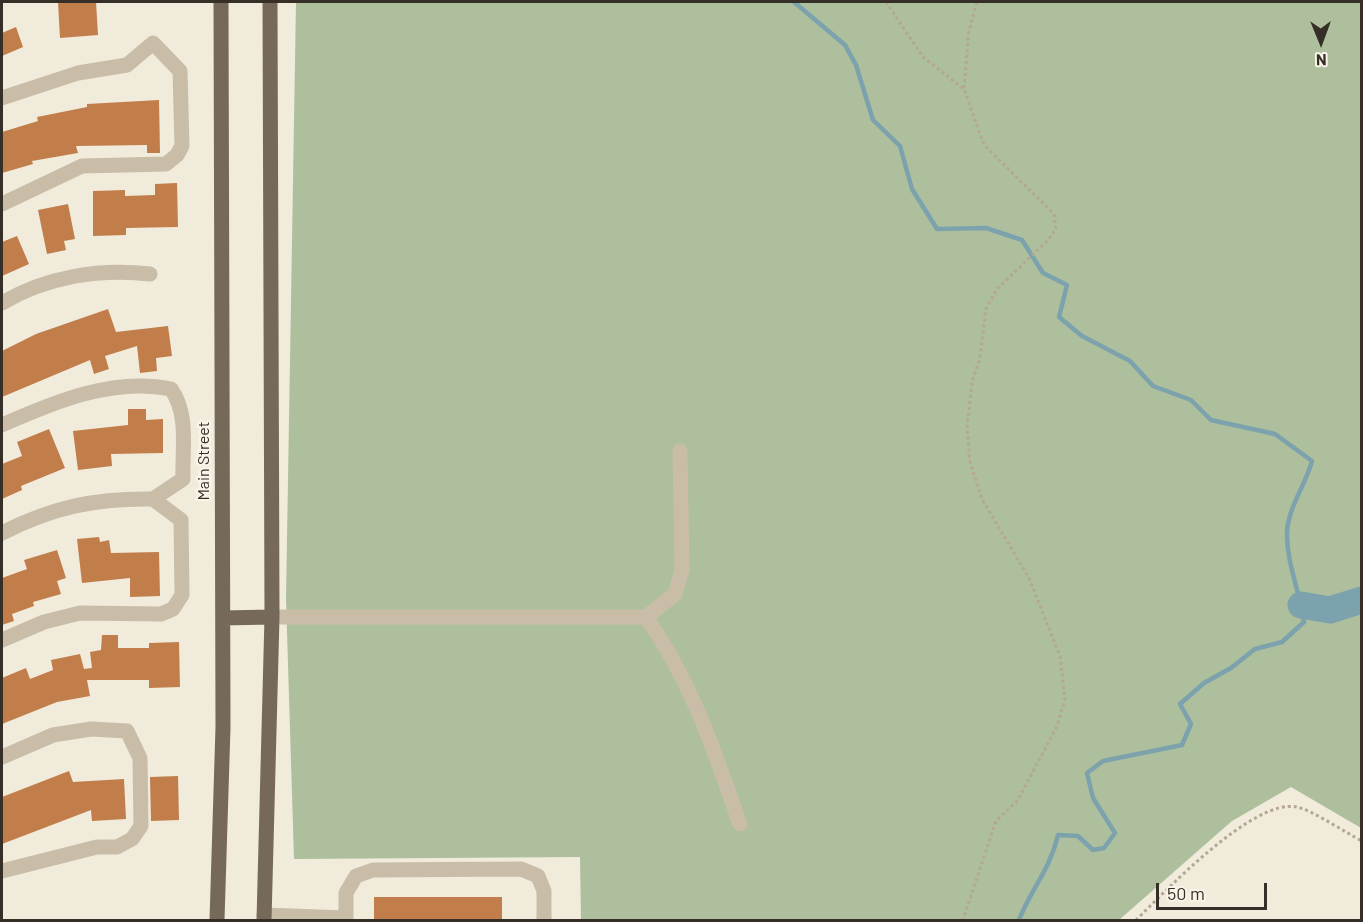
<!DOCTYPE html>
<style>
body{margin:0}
#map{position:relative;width:1363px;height:922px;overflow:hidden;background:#f1ebdc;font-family:Barlow,sans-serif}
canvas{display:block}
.frame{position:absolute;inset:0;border:3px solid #362f28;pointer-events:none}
.north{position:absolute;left:1291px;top:12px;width:60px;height:60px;-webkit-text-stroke:4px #f9f4e8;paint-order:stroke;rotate:179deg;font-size:16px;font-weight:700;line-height:24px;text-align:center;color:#362f28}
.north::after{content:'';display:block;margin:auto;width:21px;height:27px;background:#362f28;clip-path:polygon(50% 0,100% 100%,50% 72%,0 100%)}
.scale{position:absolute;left:1156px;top:883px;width:111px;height:27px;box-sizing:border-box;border:3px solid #362f28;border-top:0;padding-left:8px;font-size:18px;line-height:21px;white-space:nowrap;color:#362f28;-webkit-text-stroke:4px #f9f4e8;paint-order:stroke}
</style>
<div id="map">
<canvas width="1363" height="922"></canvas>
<div class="frame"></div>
<div class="north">N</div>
<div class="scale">50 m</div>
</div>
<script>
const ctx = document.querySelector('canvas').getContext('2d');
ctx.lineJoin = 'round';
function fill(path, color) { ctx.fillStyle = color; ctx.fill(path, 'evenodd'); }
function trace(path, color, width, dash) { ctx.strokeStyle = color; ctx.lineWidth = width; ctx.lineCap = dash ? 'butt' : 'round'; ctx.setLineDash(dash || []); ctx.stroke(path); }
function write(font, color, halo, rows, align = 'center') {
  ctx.font = font + ' Barlow,sans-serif'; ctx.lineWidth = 5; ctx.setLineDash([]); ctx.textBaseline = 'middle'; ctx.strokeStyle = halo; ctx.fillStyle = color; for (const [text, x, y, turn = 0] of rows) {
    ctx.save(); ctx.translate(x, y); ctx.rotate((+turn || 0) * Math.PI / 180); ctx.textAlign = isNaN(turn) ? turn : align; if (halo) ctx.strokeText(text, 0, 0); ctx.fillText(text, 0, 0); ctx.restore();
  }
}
fill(new Path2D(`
 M296 2H1361V828L1291 787 1232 821 1119 920H581L580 857 294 859 286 599Z`), '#adbf9c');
trace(new Path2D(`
 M794 2 845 45 856 65 873 120 900 146 912 189 937 229 986 228 1022 240 1043 273 1067 285 1059 317 1082 336 1130 361 1153 386 1191 400 1211 420 1275 434 1312 461C1306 484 1289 506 1287 531 1286 562 1300 592 1304 622L1282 642 1255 649 1231 668 1204 683 1180 704 1191 724 1182 745 1103 761 1087 773 1093 798 1115 833 1104 848 1093 850 1078 836 1058 835C1050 870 1031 889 1019 920`), '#7ca2ad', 4.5);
trace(new Path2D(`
 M1301 605 1330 610 1362 600`), '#7ca2ad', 27);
fill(new Path2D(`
 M58 2H96L98 35 60 38Z
 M16 27 23 47 2 56V33Z
 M159 100 160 153H147V145L76 146 78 153 32 161 33 164 2 173V132L38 121 37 117 87 107V104Z
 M177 183 178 227 126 228V235L93 236V191L125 190V196L155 195V184Z
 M68 204 75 239 64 241 66 250 47 254 38 210Z
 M17 236 29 264 2 276V242Z
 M108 309 116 332 168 326 172 356 156 358 157 371 140 373 137 346 105 356 109 369 94 374 90 360 2 397V351L36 334Z
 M128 409H146V420L163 419V453L111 454 112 466 78 470 73 431 128 425Z
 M49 429 65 468 21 486 22 490 2 499V464L22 456 17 442Z
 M99 537 100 542 109 540 111 553 159 552 160 596 130 597V578L82 583 77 539Z
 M57 550 66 578 57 581 61 594 33 602 34 606 12 614 14 621 2 625V578L27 569 24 560Z
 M102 635H118V648H149V643L179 642 180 687 149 688V680H87L90 696 57 702 2 724V678L26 668 30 679 53 670 51 660 80 654 84 669 92 668 90 652 101 650Z
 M69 771 73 782 124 779 126 819 92 821 91 810 2 844V797Z
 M178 776 179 820 151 821 150 777Z
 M374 897H502V921H374Z`), '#c17d4a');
trace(new Path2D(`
 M886 2 923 57 964 89 984 145 1054 214 1056 229 1048 240 997 289 986 309 980 358 972 382 967 428 970 462 982 499 1029 578 1060 656 1065 699 1057 726 1018 800 996 821 963 920
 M964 88 969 31 977 2
 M1136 920C1166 891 1253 798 1297 807 1312 810 1346 833 1362 841`), '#b4a793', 3, [3, 3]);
trace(new Path2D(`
 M2 98 78 73 127 65 153 43 180 71 182 146 177 155 166 164 82 166 2 204
 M2 303C46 277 99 268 150 274
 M2 425C54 402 113 377 171 389 189 414 182 449 183 479L153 499
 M2 533C53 507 96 498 153 499
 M272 617H646C691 681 714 750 740 824
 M646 617 675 594 682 570 680 451
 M2 640 44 622 80 613 161 614 173 609 182 595 181 520 153 499
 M2 757 53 735 91 729 127 731 140 758 141 826 132 839 117 847H97L2 871
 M264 915 346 918
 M346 920V893L356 876 373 870 521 869 538 876 544 891V920`), '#c9bda8', 15);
trace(new Path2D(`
 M223 618 272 617
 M217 920 223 727 221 2
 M264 920 272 617 270 2`), '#77695a', 15);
write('16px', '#362f28', '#f9f4e8', [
 ["Main Street",204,461,-90]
]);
</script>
